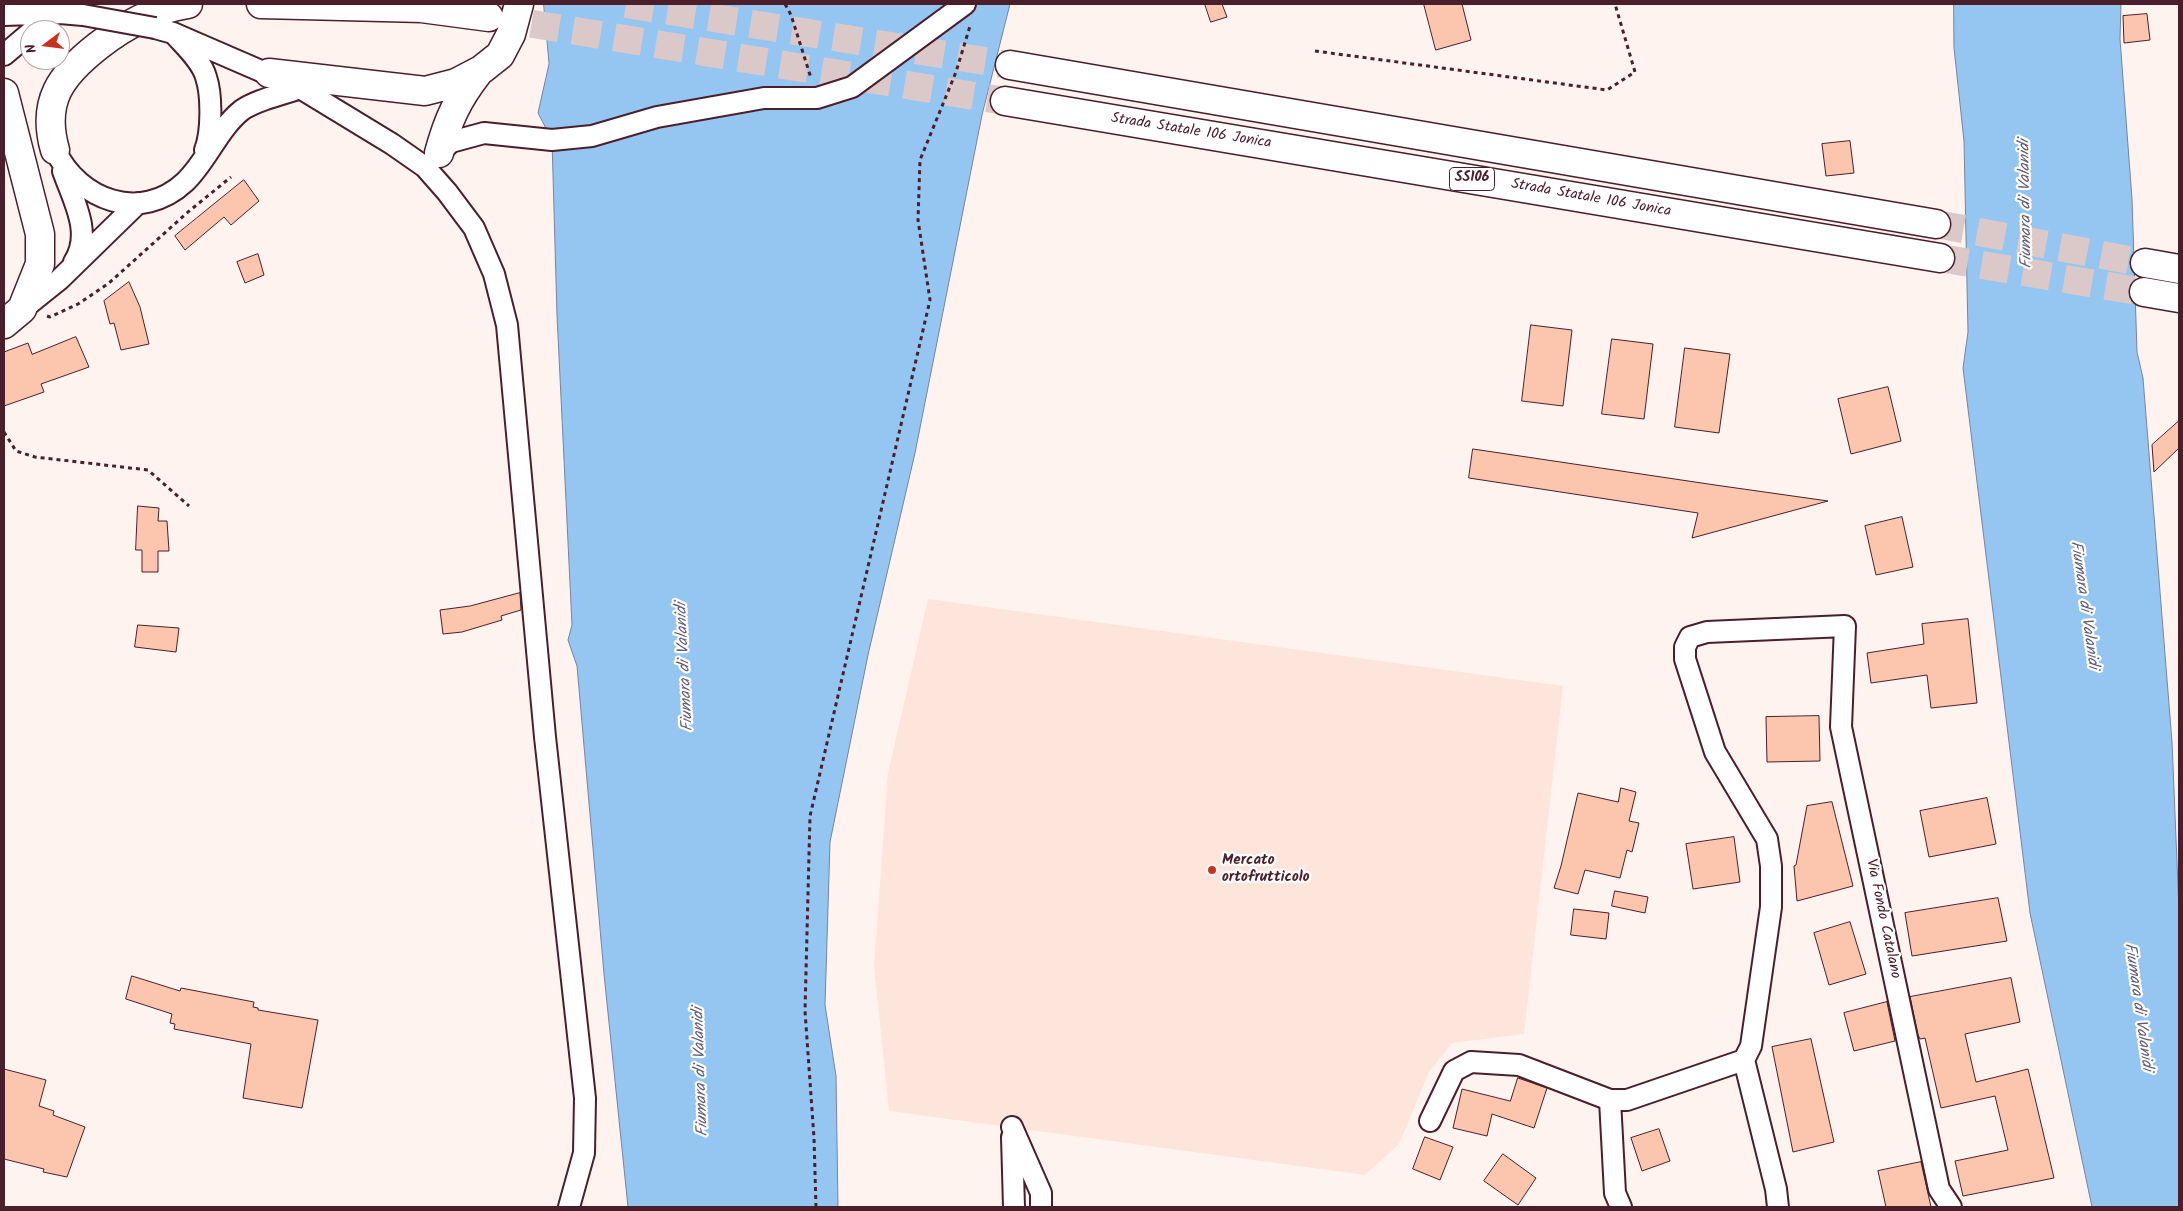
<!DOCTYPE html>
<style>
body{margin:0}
#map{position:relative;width:2183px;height:1211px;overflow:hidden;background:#fef3ef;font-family:Kalam,sans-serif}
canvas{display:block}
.frame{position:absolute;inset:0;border:5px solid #4a1f2b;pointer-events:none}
.north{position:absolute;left:20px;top:20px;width:50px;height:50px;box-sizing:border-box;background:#fff;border:1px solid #b7a5aa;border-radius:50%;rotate:255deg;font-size:14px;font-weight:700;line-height:20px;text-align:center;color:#4a1f2b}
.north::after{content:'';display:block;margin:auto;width:18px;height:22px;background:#c8321e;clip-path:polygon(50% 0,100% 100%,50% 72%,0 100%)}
</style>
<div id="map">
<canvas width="2183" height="1211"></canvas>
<div class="frame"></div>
<div class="north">N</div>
</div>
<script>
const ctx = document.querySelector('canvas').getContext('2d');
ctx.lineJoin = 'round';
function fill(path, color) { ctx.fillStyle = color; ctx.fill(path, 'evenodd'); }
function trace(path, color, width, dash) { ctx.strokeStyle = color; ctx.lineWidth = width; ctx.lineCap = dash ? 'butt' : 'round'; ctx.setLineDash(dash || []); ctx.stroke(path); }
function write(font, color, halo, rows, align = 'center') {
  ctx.font = font + ' Kalam,sans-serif'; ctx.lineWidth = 4.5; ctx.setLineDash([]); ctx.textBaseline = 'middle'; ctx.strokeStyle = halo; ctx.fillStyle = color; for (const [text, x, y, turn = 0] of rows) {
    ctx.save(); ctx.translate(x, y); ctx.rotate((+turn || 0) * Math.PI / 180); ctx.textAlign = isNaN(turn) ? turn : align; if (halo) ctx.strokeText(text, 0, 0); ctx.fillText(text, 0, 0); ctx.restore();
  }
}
fill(new Path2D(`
 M928 599 1563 686 1524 1034 1452 1043 1429 1072 1399 1144 1365 1175 889 1111 874 966 888 773Z`), '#fde5dc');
const water = new Path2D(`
 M544 4H1010L982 115 915 453 868 655 830 842 825 1005 836 1076 838 1207H628L604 974 577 666 568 640 572 625 557 315 552 140 538 113 549 64Z
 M1954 4H2121L2120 39 2132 199 2137 352 2143 378 2172 742 2179 911V1207H2092L2030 913 1963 368 1968 332 1964 141 1954 48Z`);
fill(water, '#94c6f1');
trace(water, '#7683a2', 1);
const building = new Path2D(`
 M1205 4H1222L1227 17 1211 22Z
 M1424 4H1462L1471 40 1436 50Z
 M2147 14 2150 40 2124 43 2123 16Z
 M1850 141 1854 173 1826 176 1822 144Z
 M244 180 259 201 231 225 224 217 185 250 175 236Z
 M258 254 264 275 245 283 237 262Z
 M129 282 140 307 149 344 121 350 114 323 110 324 104 301Z
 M1531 325 1572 330 1563 406 1522 401Z
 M76 337 89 367 41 384 44 392 4 406V352L28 343 32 354Z
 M1612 339 1653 344 1644 419 1602 414Z
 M1685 348 1730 354 1719 433 1675 427Z
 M1888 387 1901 441 1851 454 1838 399Z
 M2179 421V448L2154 472 2152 445Z
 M1473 449 1715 485 1828 501 1692 538 1698 513 1469 478Z
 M138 506 159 508 158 521H167L169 551H158V572H142V550H136Z
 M1902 517 1913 567 1876 575 1865 526Z
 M520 593 521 610 501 616 502 620 462 632 443 634 440 610 470 606Z
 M1968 619 1977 703 1931 708 1927 675 1871 683 1867 653 1924 644 1922 624Z
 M138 625 179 628 176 652 135 647Z
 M1819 716 1820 761 1767 762 1766 717Z
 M1621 788 1636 792 1629 821 1639 823 1632 852 1627 850 1620 878 1585 870 1578 894 1554 888 1561 866 1578 793 1618 802Z
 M1987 798 1996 844 1929 857 1920 811Z
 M1832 802 1853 886 1797 901 1794 866 1796 865 1807 806Z
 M1734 837 1740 882 1693 889 1686 844Z
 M1615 891 1648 897 1645 913 1612 906Z
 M1998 898 2007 941 1912 956 1905 913Z
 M1574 909 1609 913 1606 939 1571 935Z
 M1850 922 1866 974 1829 985 1814 933Z
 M132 976 180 991 181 988 254 1002 253 1007 258 1008V1010L318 1020 302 1108 243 1098 251 1044 174 1029 175 1024 170 1023 172 1014 126 999Z
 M2011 978 2020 1022 1965 1034 1976 1082 2028 1069 2054 1178 1963 1196 1955 1161 2008 1150 1995 1096 1941 1108 1925 1038 1920 1039 1918 1035 1910 997Z
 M1887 1002 1895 1041 1854 1051 1844 1013Z
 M1811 1039 1834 1142 1793 1152 1772 1047Z
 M4 1069 46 1080 39 1106 54 1111 53 1115 85 1127 67 1177 43 1172 44 1169 4 1159Z
 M1518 1078 1547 1088 1534 1128 1492 1114 1487 1136 1453 1128 1462 1089 1510 1101Z
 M1659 1129 1670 1161 1642 1171 1631 1138Z
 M1425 1137 1453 1147 1440 1180 1413 1169Z
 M1503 1154 1536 1178 1518 1205 1484 1181Z
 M1921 1162 1931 1207H1886L1878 1171Z`);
fill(building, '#fbc5ae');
trace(building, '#4a1f2b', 1);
trace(new Path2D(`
 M626 4 1010 65
 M490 17 1005 101
 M1936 224 2145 263
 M1940 258 2144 292`), '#dac9c8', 28, [28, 14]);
const street = new Path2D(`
 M4 15 60 13 83 15
 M155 28 173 33 300 88 392 144 425 167 447 192 474 228 494 274 507 325 545 737 585 1098 584 1153 569 1207
 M176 36C186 47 202 62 206 77 212 95 212 132 205 150
 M4 55 30 33
 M55 150C79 201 141 223 185 182 207 161 218 129 242 110 258 99 282 95 300 88
 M435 157 451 142 484 133 552 140 592 136 657 117 764 98H817L852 87 965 4
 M63 171C73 200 93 233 74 262
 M24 308 59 280 138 203
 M1744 1060 1776 1189 1778 1207
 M1610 1100 1615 1193 1621 1207
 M1430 1121 1454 1071 1471 1062 1519 1065 1610 1100H1627L1744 1060 1751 1046 1771 907V866L1767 839 1715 752 1685 659V647L1690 637 1707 632 1845 626 1841 727 1939 1189 1951 1207
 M1012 1127 1041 1193V1207
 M1012 1137 1014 1207`);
const secondary = new Path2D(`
 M4 93 40 234V264L22 309 4 324`);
const highway = new Path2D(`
 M261 4 423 8
 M406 6 489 17
 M1010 65 1936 224
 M269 73 425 91 456 83 481 70 500 55 511 34 519 4
 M1005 101 1940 258
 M55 150C41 101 61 75 98 46 125 25 154 9 188 4
 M439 153C448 120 457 100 478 73
 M2145 263 2179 269
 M2144 292 2179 298`);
trace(street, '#4a1f2b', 24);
trace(secondary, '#4a1f2b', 31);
trace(highway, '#4a1f2b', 31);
trace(new Path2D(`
 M785 4 791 15 811 78
 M1315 51 1607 90 1635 72 1615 4
 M47 316 50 317 78 304 109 283 188 212 231 177
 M4 432 16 451 35 457 148 470 189 506
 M816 1207 814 1138 805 1011 810 816 930 300 918 220 920 160 956 72 970 26`), '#4a1f2b', 3, [4, 4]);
trace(street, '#fff', 20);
trace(secondary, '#fff', 28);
trace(highway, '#fff', 28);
const streetBridge = new Path2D(`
 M83 15 155 28`);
trace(streetBridge, '#4a1f2b', 24, []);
trace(streetBridge, '#fff', 20);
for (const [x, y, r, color] of [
 [1212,870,5,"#c8321e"]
]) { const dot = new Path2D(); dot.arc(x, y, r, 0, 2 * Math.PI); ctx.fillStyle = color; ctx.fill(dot); trace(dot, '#fff', 2); }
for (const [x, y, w] of [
 [1472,179,45]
]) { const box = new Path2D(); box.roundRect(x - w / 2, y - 11.5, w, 23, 4); ctx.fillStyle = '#fff'; ctx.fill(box); trace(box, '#4a1f2b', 1); }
write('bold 14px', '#4a1f2b', null, [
 ["SS106",1472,179]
]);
write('15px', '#4a1f2b', '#fff', [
 ["Strada Statale 106 Jonica",1191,132,9],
 ["Strada Statale 106 Jonica",1591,199,10],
 ["Via Fondo Catalano",1882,919,78]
]);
write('bold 15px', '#4a1f2b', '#fff', [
 ["Mercato",1222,861],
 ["ortofrutticolo",1222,878]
], 'left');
write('italic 16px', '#645970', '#fff', [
 ["Fiumara di Valanidi",2027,204,-91],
 ["Fiumara di Valanidi",2083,605,82],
 ["Fiumara di Valanidi",686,667,-93],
 ["Fiumara di Valanidi",2137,1007,82],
 ["Fiumara di Valanidi",702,1072,-92]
]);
</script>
